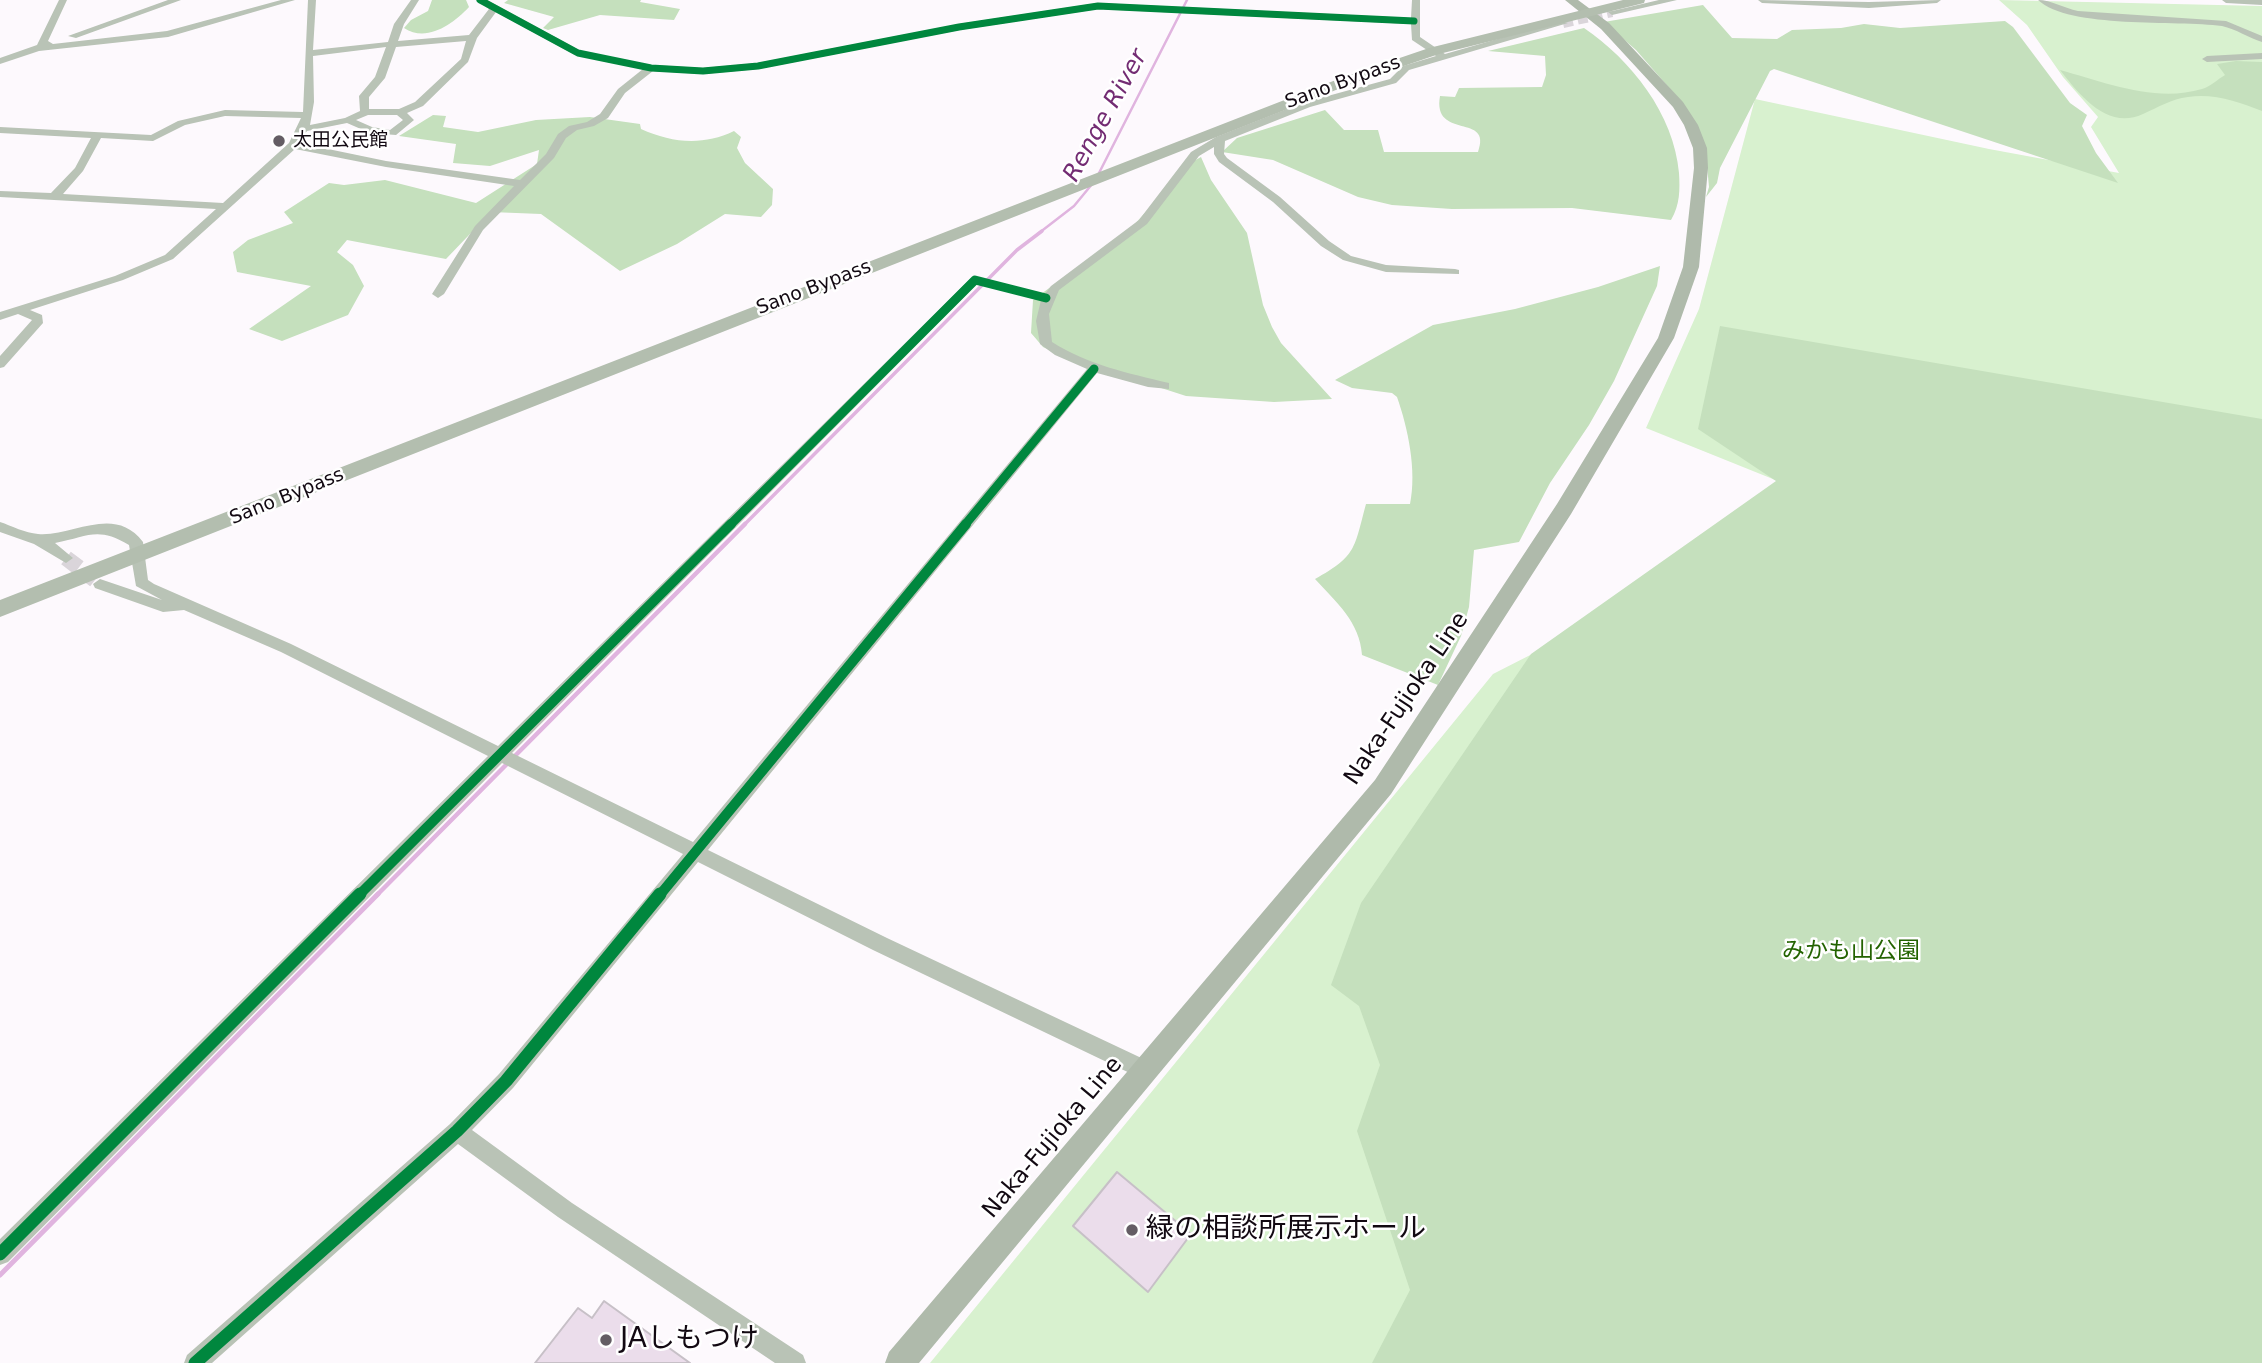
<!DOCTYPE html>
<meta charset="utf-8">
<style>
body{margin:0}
canvas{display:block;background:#fdf9fd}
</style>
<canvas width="2262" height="1363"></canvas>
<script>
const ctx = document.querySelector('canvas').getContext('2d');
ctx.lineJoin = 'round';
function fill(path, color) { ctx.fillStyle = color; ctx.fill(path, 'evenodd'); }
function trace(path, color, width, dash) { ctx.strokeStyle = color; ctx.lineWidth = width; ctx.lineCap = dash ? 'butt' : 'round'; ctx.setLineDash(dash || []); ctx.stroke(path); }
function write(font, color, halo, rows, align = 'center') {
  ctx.font = font + ' "DejaVu Sans","Noto Sans JP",sans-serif'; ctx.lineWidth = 5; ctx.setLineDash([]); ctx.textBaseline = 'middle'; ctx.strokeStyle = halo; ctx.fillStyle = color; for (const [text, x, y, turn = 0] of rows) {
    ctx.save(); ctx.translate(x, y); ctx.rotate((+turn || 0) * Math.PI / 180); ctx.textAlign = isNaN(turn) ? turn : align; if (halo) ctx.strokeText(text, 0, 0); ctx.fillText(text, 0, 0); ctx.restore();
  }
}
fill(new Path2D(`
 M1999 0 2262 6V1363H930L1493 674 1830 502 1646 428 1699 309 1755 99 1989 149 2119 173 2091 127 2098 117 2063 77 2027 25Z`), '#d8f1cf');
fill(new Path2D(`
 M432 0H466L469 7C453 24 427 43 404 28L411 20 428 11Z
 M508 0H641L640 2 680 9 674 20 600 15 548 30 543 28 554 17 504 3Z
 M1703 5 1732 38 1777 39 1792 30 1841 28 1864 24 1900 28 2005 21 2013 27 2070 103 2087 115 2082 126 2096 153 2118 183 1774 69 1770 71 1720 168 1717 183 1706 197 1709 187 1707 165 1678 98 1636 50 1604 22Z
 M1584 28C1631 60 1674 114 1679 173 1680 189 1680 205 1671 220L1572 208 1452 209 1392 205 1358 197 1273 160 1222 152 1237 138 1325 110 1344 130H1378L1384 152H1478C1493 112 1432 141 1440 96L1455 97 1459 88 1542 87 1546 75 1545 56 1488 51Z
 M2236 61 2262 62V111C2239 102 2214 93 2188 97 2171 99 2159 107 2143 114 2107 131 2079 94 2060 70 2104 82 2155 103 2202 89 2210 87 2218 79 2225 75L2217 64Z
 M433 115 446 116 443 127 478 132 536 120 590 117 640 124 641 129C672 143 703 146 734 131L741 137 737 148 745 163 773 189 772 205 761 217 725 214 677 244 620 271 541 214 491 212 446 259 347 240 337 252 353 265 364 286 348 315 282 341 249 329 311 286 237 272 233 252 248 240 293 223 284 212 329 183 344 185 385 180 476 203 537 164 539 150 490 166 453 163 456 144 399 136Z
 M1201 157 1211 180 1247 233 1263 305 1272 327 1281 343 1332 399 1274 402 1186 396 1062 356 1043 347 1031 333 1033 300 1133 226 1190 163Z
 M1660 266 1657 286 1614 381 1589 425 1550 483 1519 542 1474 550 1469 607 1461 636 1438 685 1362 655C1360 622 1336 602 1315 579 1357 556 1354 548 1366 504H1410C1417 471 1408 428 1397 397L1392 393 1352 388 1335 380 1433 325 1515 309 1598 287Z
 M1720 326 2262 419V1363H1372L1410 1290 1357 1131 1380 1065 1359 1006 1331 985 1361 903 1531 654 1776 481 1698 429Z`), '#c5e0bd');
trace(new Path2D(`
 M1098 175 1187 0
 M1039 233 1074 206 1093 183`), '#e0b4df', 2.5);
trace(new Path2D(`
 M743 526 1017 250 1042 231`), '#e0b4df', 3.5);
trace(new Path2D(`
 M376 896 745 524`), '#e0b4df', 4.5);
trace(new Path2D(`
 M0 1275 378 894`), '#e0b4df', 5);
const building = new Path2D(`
 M1117 1172 1191 1234 1148 1292 1073 1226Z
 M604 1301 690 1363H535L578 1308 592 1318Z`);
fill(building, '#ebddeb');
trace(building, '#c7c0c7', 2);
trace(new Path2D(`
 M1563 23 1612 12`), '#dad5da', 10, [10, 5]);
trace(new Path2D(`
 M66 558 95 580`), '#dad5da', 16, [16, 8]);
fill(new Path2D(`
 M59 0H67L48 41 53 44 167 31 281 0H295L168 37 39 51 0 64V58L37 45Z
 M168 0H181L76 38 68 36Z
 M308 0H316L313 50 388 42 394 24 411 0H419L404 24 398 41 469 35 489 9 476 0H487L581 51 651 65 703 68 758 63 959 24 1098 3 1411 18 1412 0H1420V37L1445 54 1560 21 1568 23 1409 70 1396 83 1310 107 1225 141 1224 154 1227 158 1280 197 1329 241 1351 256 1386 265 1455 269 1459 270V274L1386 272 1343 260 1321 246 1273 202 1219 162 1214 154V147L1199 156 1147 224 1059 290 1049 314 1052 342C1089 365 1127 373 1169 383V389L1148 387 1097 373 708 850 887 938 1152 1063 1155 1070 1152 1077 1145 1080 1138 1077 873 950 698 862 513 1088 472 1130 572 1203 803 1355 806 1363H775L558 1217 458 1144 212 1363H184L187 1355 450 1124 499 1074 683 854 502 763 8 1262 0 1265V1239L488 756 281 652 184 610 163 612 95 588 93 584 100 579 162 600 136 586 129 545C97 526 88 537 55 543L73 558 66 563 34 544 0 532V522C12 526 25 533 38 534 73 537 114 504 143 542L148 580 154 584 291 644 498 746 971 278 1045 294 1051 286 1139 220 1191 152 1216 137 1302 103 1390 79 1403 66 1436 56 1412 40 1411 24 1098 9 959 30 758 69 703 74 653 71 625 93 608 118 594 126 577 130 566 138 554 158 483 230 444 294 438 298 432 294 475 226 514 186 386 167 295 149 173 259 123 280 30 310 42 315 43 323 4 367 0 368V356L32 320 18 314 0 320V312L115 276 165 255 216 209 0 197V191L51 193 75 168 91 138 0 133V127L151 135 178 121 225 110 303 112ZM496 12 575 55 643 69 618 89 600 114 587 122 569 126 558 134 546 154 520 180 386 161 299 143 307 131 347 123 370 133 396 135 414 120 407 113 423 106 468 62 477 38ZM466 41 461 59 415 102 399 109H369V97L385 78 396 47ZM386 47 375 77 359 96 360 111 345 118 310 125 314 102 313 56ZM368 115H397L403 120 390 130 372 127 356 120ZM225 116 301 118 289 143 223 203 63 194 83 171 101 138 153 141 185 125ZM977 284 1041 300 1036 321 1040 344 1055 355 1087 369 693 842 512 753Z
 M1659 0H1677L1612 15 1608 12Z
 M1758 0 1869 2 1941 0 1937 3 1869 8 1762 3Z
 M2038 0C2051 0 2064 8 2078 11L2226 21 2262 36V42C2249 38 2236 29 2222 26 2177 20 2069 29 2038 0Z
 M2222 0H2262V5L2226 3Z
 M2262 53V59L2207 62 2202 59 2207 56Z`), '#b9c3b6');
fill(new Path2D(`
 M1565 0H1578L1609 23 1683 102 1698 125 1707 148 1708 168 1699 267 1674 338 1571 514 1391 794 919 1363H885L889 1352 1375 780 1557 504 1658 338 1683 267 1694 168 1693 148 1684 125 1673 107 1601 29Z`), '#afbaab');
fill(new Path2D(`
 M1623 0H1645L1644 3 1439 54 1351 84 0 617V600L1341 78 1429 48Z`), '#b3beaf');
trace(new Path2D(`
 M480 0 578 53 651 68 703 71 758 66 959 27 1098 6 1414 21`), '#00873e', 7);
trace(new Path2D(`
 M729 526 975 280 1046 298
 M964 526 1094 369`), '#00873e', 9);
trace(new Path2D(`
 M358 896 731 524
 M659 896 966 524`), '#00873e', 10);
trace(new Path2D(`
 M0 1254 360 894
 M195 1363 457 1131 506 1081 660 894`), '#00873e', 13);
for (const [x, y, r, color] of [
 [279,141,7,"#645d64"],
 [1132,1230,7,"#645d64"],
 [606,1340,7,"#645d64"]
]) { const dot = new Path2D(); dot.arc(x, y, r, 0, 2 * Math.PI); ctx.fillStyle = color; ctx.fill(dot); trace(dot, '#fff', 2.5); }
write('19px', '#120912', '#fff', [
 ["Sano Bypass",1343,83,-20],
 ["Sano Bypass",814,288,-21],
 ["Sano Bypass",287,497,-22]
]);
write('19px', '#120912', '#fff', [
 ["太田公民館",293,141]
], 'left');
write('23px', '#120912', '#fff', [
 ["Naka-Fujioka Line",1407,699,-56],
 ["Naka-Fujioka Line",1053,1138,-50]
]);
write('23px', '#236301', '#fff', [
 ["みかも山公園",1851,952]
]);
write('italic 24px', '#732c73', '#fff', [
 ["Renge River",1106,116,-61]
]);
write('28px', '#120912', '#fff', [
 ["緑の相談所展示ホール",1146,1230],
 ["JAしもつけ",620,1340]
], 'left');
</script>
